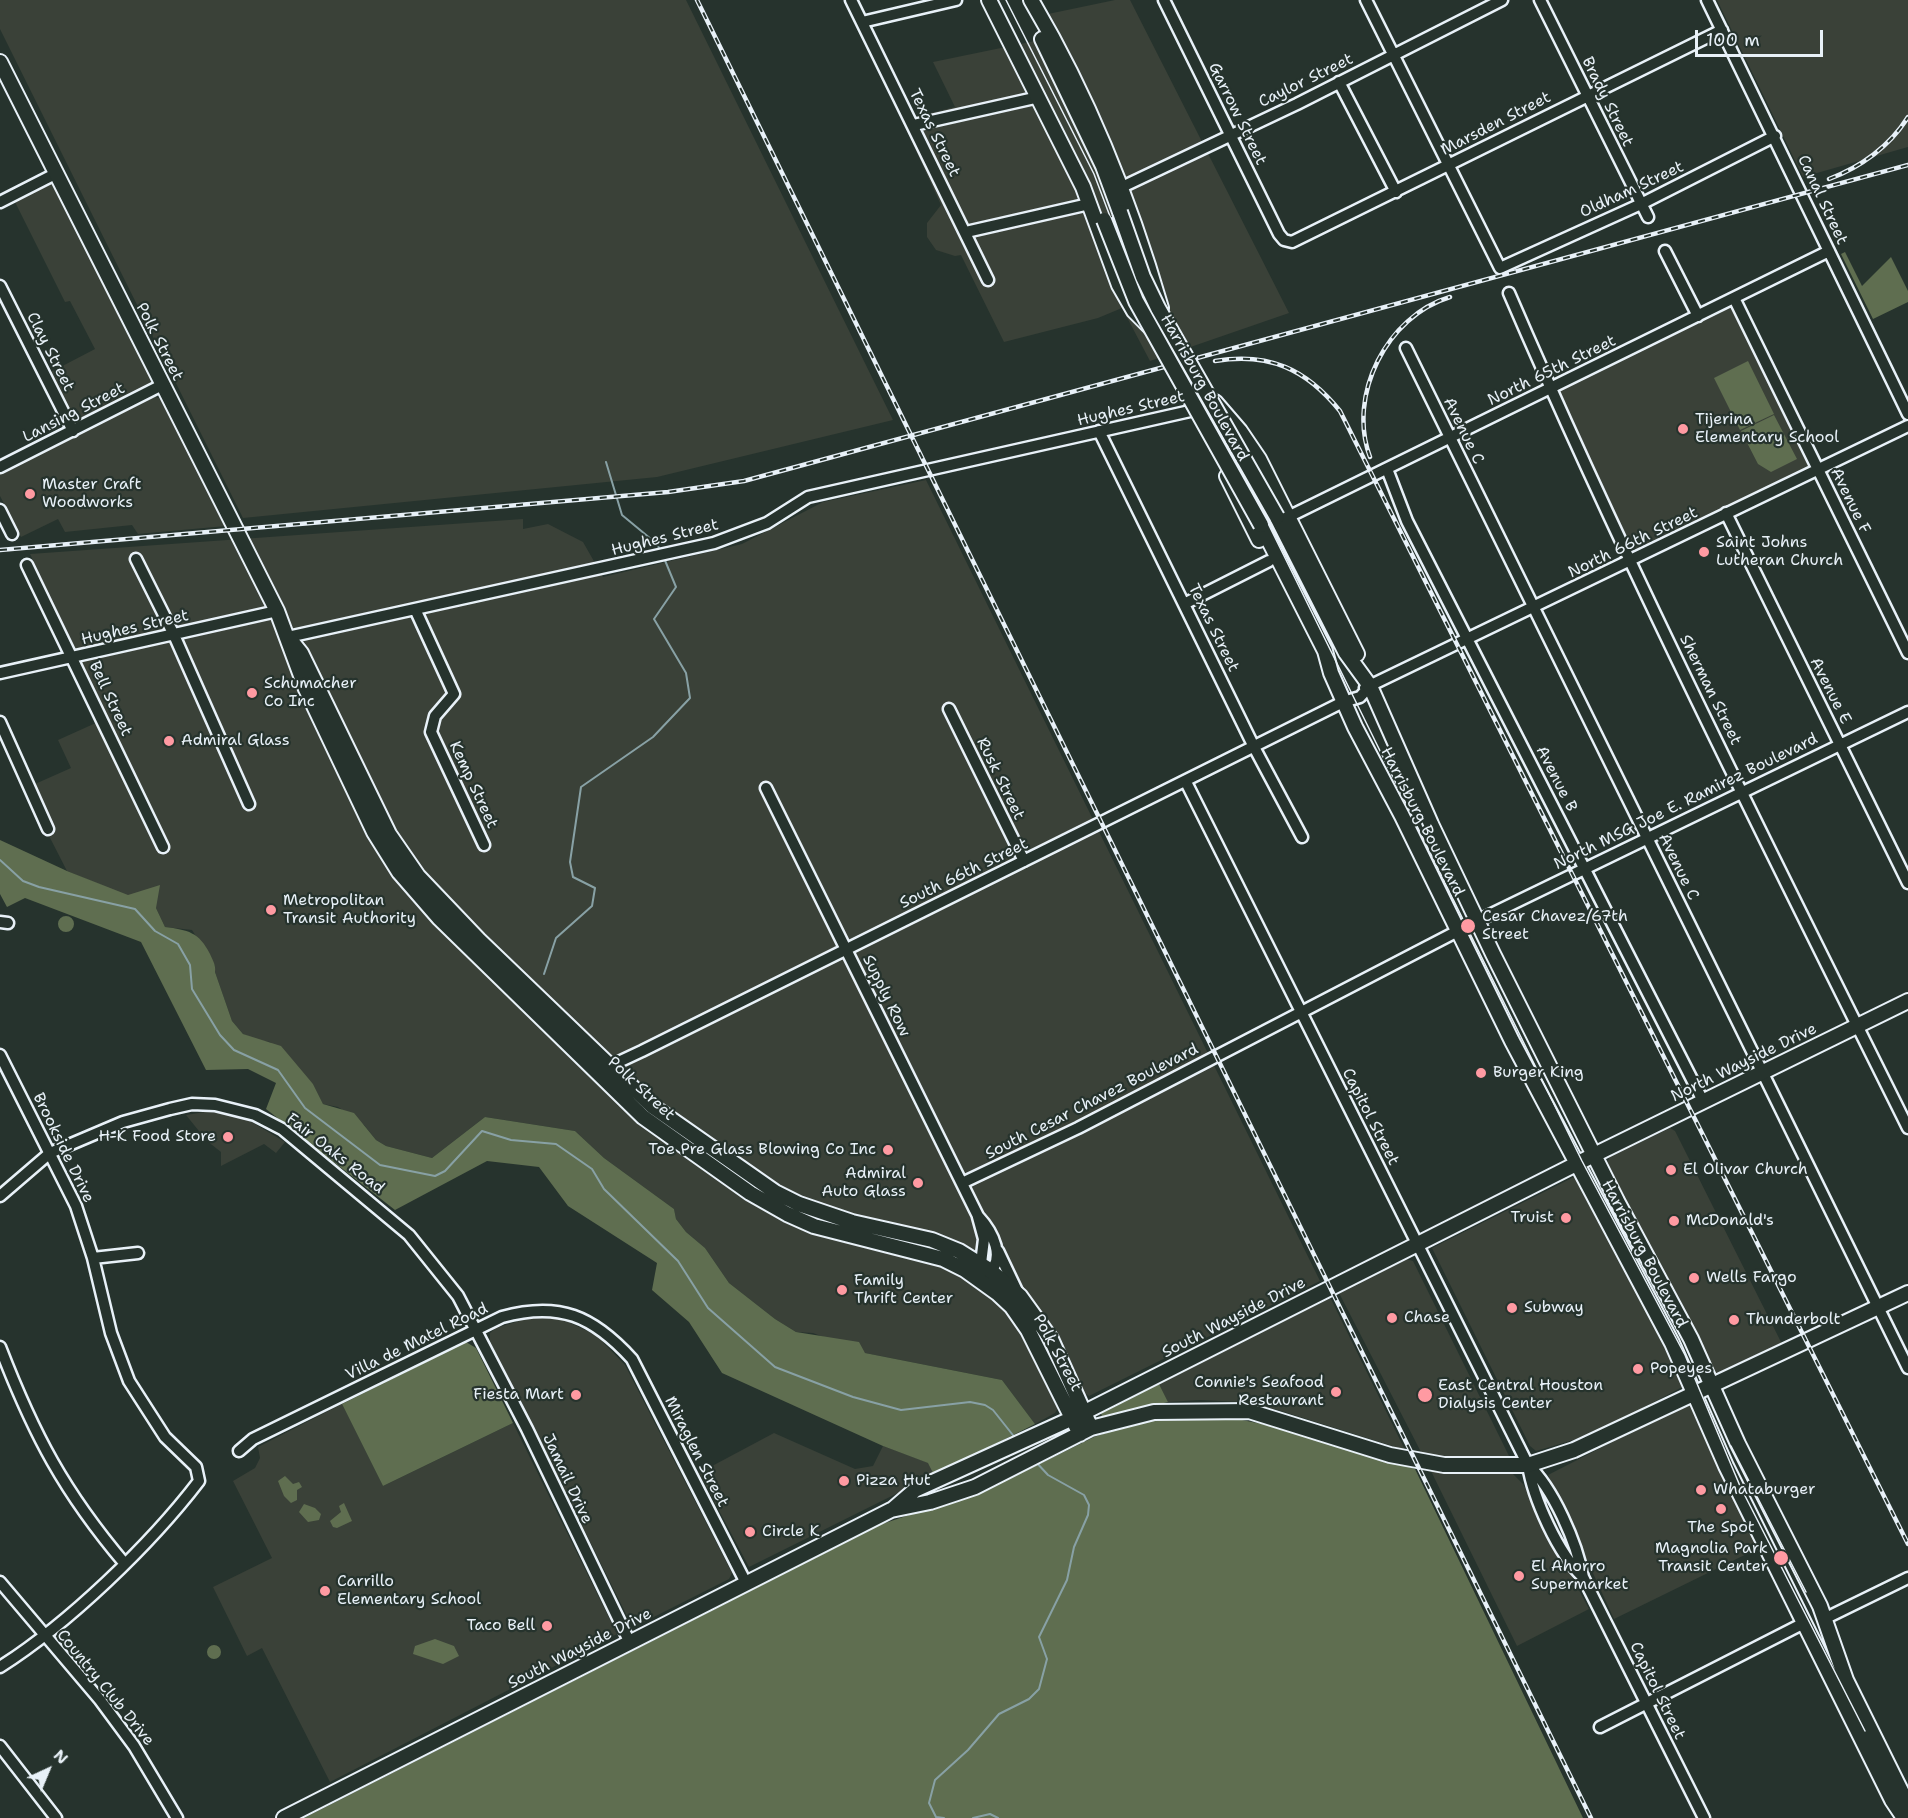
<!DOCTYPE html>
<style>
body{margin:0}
#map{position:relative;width:1908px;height:1818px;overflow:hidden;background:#26332d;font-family:"Shantell Sans",sans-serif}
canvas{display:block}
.north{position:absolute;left:18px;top:1740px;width:60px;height:60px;-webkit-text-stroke:4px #26332d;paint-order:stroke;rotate:44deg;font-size:16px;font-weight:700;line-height:24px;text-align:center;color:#e8f1f8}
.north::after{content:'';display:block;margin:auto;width:21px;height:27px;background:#e8f1f8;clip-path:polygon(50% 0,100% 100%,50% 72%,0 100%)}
.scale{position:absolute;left:1695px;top:30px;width:128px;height:27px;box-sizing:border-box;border:3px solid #e8f1f8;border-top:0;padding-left:8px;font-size:18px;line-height:21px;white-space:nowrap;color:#e8f1f8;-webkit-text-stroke:4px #26332d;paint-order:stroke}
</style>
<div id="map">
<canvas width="1908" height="1818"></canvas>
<div class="north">N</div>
<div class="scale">100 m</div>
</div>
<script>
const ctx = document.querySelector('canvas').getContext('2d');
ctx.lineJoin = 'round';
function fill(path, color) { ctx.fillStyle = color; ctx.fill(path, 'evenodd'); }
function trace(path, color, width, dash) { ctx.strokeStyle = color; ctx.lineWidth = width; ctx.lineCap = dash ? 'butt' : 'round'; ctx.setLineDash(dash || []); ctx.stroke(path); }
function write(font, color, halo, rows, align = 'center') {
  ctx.font = font + ' "Shantell Sans",sans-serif'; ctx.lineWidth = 4.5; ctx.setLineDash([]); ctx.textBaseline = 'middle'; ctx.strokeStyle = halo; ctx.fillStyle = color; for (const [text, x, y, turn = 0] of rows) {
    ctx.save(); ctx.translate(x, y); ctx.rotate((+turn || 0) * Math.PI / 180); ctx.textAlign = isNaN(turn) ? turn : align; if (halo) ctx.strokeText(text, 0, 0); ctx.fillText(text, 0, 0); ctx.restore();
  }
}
fill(new Path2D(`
 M0 0H686L893 420 657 477 243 518 0 29Z
 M1115 0H1130L1289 313 1150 361 1122 308 1098 318 1004 342 961 255 955 256 936 250 927 237V223L941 205 902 120 955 107 933 62 1059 36 1048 14Z
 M1717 0H1908V147L1803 177Z
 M50 182 56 185 153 379 149 386 79 420 70 413 49 373 95 349 70 301 65 302 14 200Z
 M1730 304 1811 467 1631 551 1557 391Z
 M155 397 159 398 166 405 226 526 138 534 132 525 65 532 58 519 21 537 0 496V472Z
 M926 480 1320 1281 1089 1396 1081 1391 991 1264 860 1217 801 1200 796 1223 945 1265 982 1287 1009 1313 1025 1336 1060 1405 1055 1413 1035 1424 1002 1380 865 1353 813 1333 796 1332 775 1319 729 1283 705 1248 686 1232 676 1219 674 1209 604 1158 575 1131 485 1117 432 1158 386 1146 376 1140 364 1125 338 1107 323 1104 313 1084 270 1042 256 1040 243 1034 232 1021 215 972V966L192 930 165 927 156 908 67 871 47 832 54 828 35 784 71 768 58 740 98 722 131 792 139 789 30 554 523 519V529L548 524 583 542 603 577 742 544 823 502Z
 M205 1112 227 1113 245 1118 285 1142 276 1153 264 1144 221 1166V1152L207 1141 186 1115Z
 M1670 1128 1675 1131 1782 1344 1714 1376 1606 1164 1610 1157Z
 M1578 1175 1686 1385 1594 1434 1536 1451 1530 1446 1432 1248Z
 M1403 1258 1413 1261 1509 1456 1452 1458 1422 1454 1338 1291Z
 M1330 1297 1405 1450 1278 1410 1242 1402 1200 1400 1168 1402 1159 1384Z
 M546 1317 564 1320 596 1335 625 1365 732 1573 729 1579 640 1624 635 1625 630 1622 490 1341V1333L496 1328 529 1318Z
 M342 1404 383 1486 513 1423 617 1634 330 1782 262 1648 247 1656 213 1587 272 1558 233 1481 255 1468 260 1458 258 1447Z
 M1686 1404 1693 1406 1763 1546 1614 1619 1548 1475Z
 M774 1433 855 1469 873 1466 883 1446 929 1463 934 1475 749 1567 699 1473Z
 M1430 1469 1457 1473 1501 1470 1512 1473 1523 1484 1589 1609 1517 1646Z`), '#3a4138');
fill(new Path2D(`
 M1845 252 1862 286 1891 257 1908 291V302L1873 319 1841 254Z
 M1748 361 1774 414 1740 430 1714 378Z
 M1774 415 1797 459 1771 472 1758 464 1741 431Z
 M0 840 67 871 128 895 160 885 156 908 165 927C188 930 199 932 210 954 213 961 216 965 215 972L232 1021 243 1034 281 1046 313 1084 323 1104 354 1113 376 1140 386 1146 432 1158 485 1117 575 1131 604 1158 674 1209 676 1219 686 1232 705 1248 729 1283 775 1319 796 1332 859 1342 865 1353 1002 1380 1035 1424 934 1475 928 1463 883 1446 722 1373 689 1322 652 1290 657 1263 568 1206 539 1167 487 1161 395 1210 266 1109 276 1083 248 1069 206 1070 141 942 25 898 7 907 0 894Z
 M58 924a8 8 0 1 1 16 0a8 8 0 1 1-16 0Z
 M466 1342 476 1348 513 1423 383 1486 342 1404Z
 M1159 1384 1168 1402 1102 1417 1101 1413Z
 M1196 1414C1272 1420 1343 1446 1415 1469L1583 1818H304L882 1524 991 1488 1094 1437 1145 1420Z
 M285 1476 293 1484 299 1482 302 1487 297 1490V1500L291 1503 284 1496 278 1481Z
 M344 1503 352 1521 337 1528 333 1527 330 1521 341 1512 339 1506Z
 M304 1504 315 1508 321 1514 319 1520 308 1522 299 1512Z
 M435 1639 454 1646 459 1656 443 1664 413 1654 415 1646Z
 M207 1652a7 7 0 1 1 14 0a7 7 0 1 1-14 0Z`), '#5f6e50');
trace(new Path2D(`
 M606 462 622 515 657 544 660 550
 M0 860 23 881 39 887 135 909 155 931 178 944 190 965 192 989 220 1035 234 1050 278 1070 305 1108 380 1165 435 1176 445 1171 482 1131 511 1140 556 1144 592 1169 604 1189 678 1261 708 1308 775 1367 853 1397 901 1410 970 1402 985 1405 993 1410 1016 1439
 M544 974 556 938 592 906 595 888 573 877 570 862 581 787 653 737 690 698 686 673 654 619 676 587 664 558
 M944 1818 936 1817 929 1803 935 1780 968 1750 999 1714 1029 1699 1039 1689 1047 1659 1039 1637 1067 1580 1074 1547 1088 1515 1089 1505 1084 1495 1048 1475 1035 1461
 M973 1818 990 1814 998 1818`), '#88a1a5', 2);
const minor = new Path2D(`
 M851 0 988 280
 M1164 0 1279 234 1284 240 1292 242 1722 30
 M1366 0 1500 268 1641 204 1775 136
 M1540 0 1648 217
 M1707 0 1908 414
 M862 22 956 0
 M1339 82 1396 192
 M914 125 1039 97
 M1122 187 1297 104 1502 0
 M0 202 57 173
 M966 232 1089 204
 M1665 251 1698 316
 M0 286 73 431
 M1509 293C1631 576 1771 852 1908 1128
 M1734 298 1908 653
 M1406 348 1908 1368
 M1099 431 1254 747 1302 837
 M0 467 162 385
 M1387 469 1407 521 1703 1101
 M0 510 12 534
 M1726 513 1908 883
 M1288 517 1829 251
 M136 559 174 635 249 804
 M27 565 163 847
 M1184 604 1269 561
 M415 609 454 694 435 716 431 732 484 845
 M288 637 714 543 767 523 808 497 1199 409 1215 402
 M0 673 277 611
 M1365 688 1908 426
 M949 709 1024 861
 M0 722 48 829
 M1186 782 1528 1465C1533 1498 1558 1554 1583 1577
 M766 788 978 1216C992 1231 1008 1260 986 1275
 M0 922 8 923
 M0 1055 76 1206 93 1258 111 1333 129 1381 165 1437 196 1467 199 1481C150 1545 68 1624 0 1667
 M606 1072 610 1066 642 1051 1343 702 1360 697 1370 686
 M962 1183 1078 1128 1477 921 1908 712
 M0 1196 50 1153 123 1122 170 1109 192 1104 215 1105 255 1115 282 1129 409 1235 458 1296 527 1429 630 1643
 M978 1217 984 1239 979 1280
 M998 1251 1017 1291
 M93 1258 138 1253
 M0 1347C34 1435 64 1492 125 1564
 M239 1451 253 1439 502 1317C559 1301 593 1316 632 1359L746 1583
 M1528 1465C1553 1488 1577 1543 1583 1577L1704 1818
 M0 1582 100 1700 134 1746 177 1818
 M1824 1619 1908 1578
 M1600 1727 1804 1623
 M0 1746 56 1818`);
const major = new Path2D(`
 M989 0 1083 187 1119 285 1134 311 1169 346 1190 387
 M1031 0C1088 96 1130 201 1161 308
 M1042 39 1103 166 1120 212
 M0 62 277 611 306 689 374 832 399 872 439 918 643 1117 750 1193 787 1214 814 1226 943 1259 965 1270 997 1293 1012 1307 1028 1330 1080 1434
 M1215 402 1240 431 1259 459 1357 654
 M1227 476 1259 540
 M1277 517 1346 653 1370 686 1431 824 1493 954 1617 1201 1691 1339 1738 1444 1820 1606 1846 1680 1908 1805
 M1261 525 1325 651 1331 673 1355 727 1402 816 1512 1041 1672 1343 1726 1466 1892 1800 1904 1818
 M289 638 301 653 389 834 418 876 479 940 652 1106 775 1192 799 1204 852 1222 932 1240 959 1251 991 1271 1020 1296 1051 1339 1091 1428
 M893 1509 915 1490 1073 1418 1594 1155 1908 1001
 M284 1818 891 1510 930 1502 975 1487 1091 1428 1154 1412 1249 1411 1390 1455 1444 1465H1528L1574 1450 1908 1293`);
trace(minor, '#e8f1f8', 15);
trace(major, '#e8f1f8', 18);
trace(minor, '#26332d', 10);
trace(major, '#26332d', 14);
trace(new Path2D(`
 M1006 0 1094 174 1134 280 1257 501 1582 1161 1685 1355 1740 1486 1865 1731
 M1731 1446 1806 1592`), '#e8f1f8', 1.5);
const rail = new Path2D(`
 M697 0 1591 1818
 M1829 179C1861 167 1890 146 1908 117
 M1215 361C1269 352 1306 369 1340 411L1908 1544
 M1370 457C1347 395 1387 316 1450 297
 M0 550 668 492 744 481 1908 165`);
trace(rail, '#e8f1f8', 4.5);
trace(rail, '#26332d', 2, [7]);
const majorBridge = new Path2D(`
 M1120 212 1143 277 1158 308 1277 517
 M1104 220 1136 301 1261 525`);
trace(majorBridge, '#e8f1f8', 18, []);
trace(majorBridge, '#26332d', 14);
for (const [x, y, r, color] of [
 [1683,429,6,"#ff9aa2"],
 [30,494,6,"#ff9aa2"],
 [1704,552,6,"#ff9aa2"],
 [252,693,6,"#ff9aa2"],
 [169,741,6,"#ff9aa2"],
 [271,910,6,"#ff9aa2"],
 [1468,926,8,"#ff9aa2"],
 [1481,1073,6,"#ff9aa2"],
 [228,1137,6,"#ff9aa2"],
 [888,1150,6,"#ff9aa2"],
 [1671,1170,6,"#ff9aa2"],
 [918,1183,6,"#ff9aa2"],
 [1566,1218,6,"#ff9aa2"],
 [1674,1221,6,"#ff9aa2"],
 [1694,1278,6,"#ff9aa2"],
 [842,1290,6,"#ff9aa2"],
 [1512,1308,6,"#ff9aa2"],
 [1392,1318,6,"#ff9aa2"],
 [1734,1320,6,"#ff9aa2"],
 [1638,1369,6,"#ff9aa2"],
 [1336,1392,6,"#ff9aa2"],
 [576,1395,6,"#ff9aa2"],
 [1425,1395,8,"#ff9aa2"],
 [844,1481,6,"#ff9aa2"],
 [1701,1490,6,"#ff9aa2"],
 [1721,1509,6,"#ff9aa2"],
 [750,1532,6,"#ff9aa2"],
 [1781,1558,8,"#ff9aa2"],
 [1519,1576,6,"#ff9aa2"],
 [325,1591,6,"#ff9aa2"],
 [547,1626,6,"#ff9aa2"]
]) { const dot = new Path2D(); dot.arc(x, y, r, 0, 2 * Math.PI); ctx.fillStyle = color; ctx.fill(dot); trace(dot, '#26332d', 2); }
write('16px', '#e8f1f8', '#26332d', [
 ["Caylor Street",1306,81,-26],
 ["Brady Street",1607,102,64],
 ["Garrow Street",1237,114,64],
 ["Marsden Street",1496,124,-27],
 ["Texas Street",934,133,64],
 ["Oldham Street",1632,190,-25],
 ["Canal Street",1822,200,65],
 ["Polk Street",159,342,63],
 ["Clay Street",50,352,63],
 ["North 65th Street",1552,371,-26],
 ["Harrisburg Boulevard",1204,388,61],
 ["Hughes Street",1131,409,-13],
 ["Lansing Street",74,413,-27],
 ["Avenue C",1463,431,64],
 ["Avenue F",1850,501,64],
 ["Hughes Street",665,538,-14],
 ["North 66th Street",1633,543,-26],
 ["Hughes Street",135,628,-13],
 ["Texas Street",1213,628,64],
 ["Sherman Street",1710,690,64],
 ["Avenue E",1830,691,63],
 ["Bell Street",110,699,65],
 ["Rusk Street",1000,779,64],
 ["Avenue B",1556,779,63],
 ["Kemp Street",473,785,65],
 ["North MSG Joe E. Ramirez Boulevard",1686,802,-26],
 ["Harrisburg Boulevard",1422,822,63],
 ["Avenue C",1678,867,64],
 ["South 66th Street",964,874,-26],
 ["Supply Row",886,996,64],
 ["North Wayside Drive",1744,1063,-26],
 ["Polk Street",641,1089,43],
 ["South Cesar Chavez Boulevard",1092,1102,-27],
 ["Capitol Street",1370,1117,63],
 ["Brookside Drive",63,1148,64],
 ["Fair Oaks Road",335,1154,38],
 ["Harrisburg Boulevard",1644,1254,62],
 ["South Wayside Drive",1234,1318,-27],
 ["Villa de Matel Road",417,1342,-26],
 ["Polk Street",1057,1353,62],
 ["Miraglen Street",696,1452,63],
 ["Jamail Drive",567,1479,65],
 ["South Wayside Drive",580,1649,-27],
 ["Country Club Drive",105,1688,51],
 ["Capitol Street",1657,1691,64]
]);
write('16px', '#e8f1f8', '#26332d', [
 ["Tijerina",1695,420],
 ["Elementary School",1695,438],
 ["Master Craft",42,485],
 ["Woodworks",42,503],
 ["Saint Johns",1716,543],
 ["Lutheran Church",1716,561],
 ["Schumacher",264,684],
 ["Co Inc",264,702],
 ["Admiral Glass",181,741],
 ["Metropolitan",283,901],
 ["Transit Authority",283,919],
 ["Cesar Chavez/67th",1482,917],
 ["Street",1482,935],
 ["Burger King",1493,1073],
 ["H-K Food Store",216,1137,"right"],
 ["Toe Pre Glass Blowing Co Inc",876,1150,"right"],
 ["El Olivar Church",1683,1170],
 ["Admiral",906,1174,"right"],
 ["Auto Glass",906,1192,"right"],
 ["Truist",1554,1218,"right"],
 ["McDonald's",1686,1221],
 ["Wells Fargo",1706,1278],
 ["Family",854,1281],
 ["Thrift Center",854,1299],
 ["Subway",1524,1308],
 ["Chase",1404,1318],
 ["Thunderbolt",1746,1320],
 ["Popeyes",1650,1369],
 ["Connie's Seafood",1324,1383,"right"],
 ["Restaurant",1324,1401,"right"],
 ["East Central Houston",1438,1386],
 ["Dialysis Center",1438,1404],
 ["Fiesta Mart",564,1395,"right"],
 ["Pizza Hut",856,1481],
 ["Whataburger",1713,1490],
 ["The Spot",1721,1528,"center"],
 ["Circle K",762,1532],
 ["Magnolia Park",1768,1549,"right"],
 ["Transit Center",1768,1567,"right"],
 ["El Ahorro",1531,1567],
 ["Supermarket",1531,1585],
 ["Carrillo",337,1582],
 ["Elementary School",337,1600],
 ["Taco Bell",535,1626,"right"]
], 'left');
</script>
